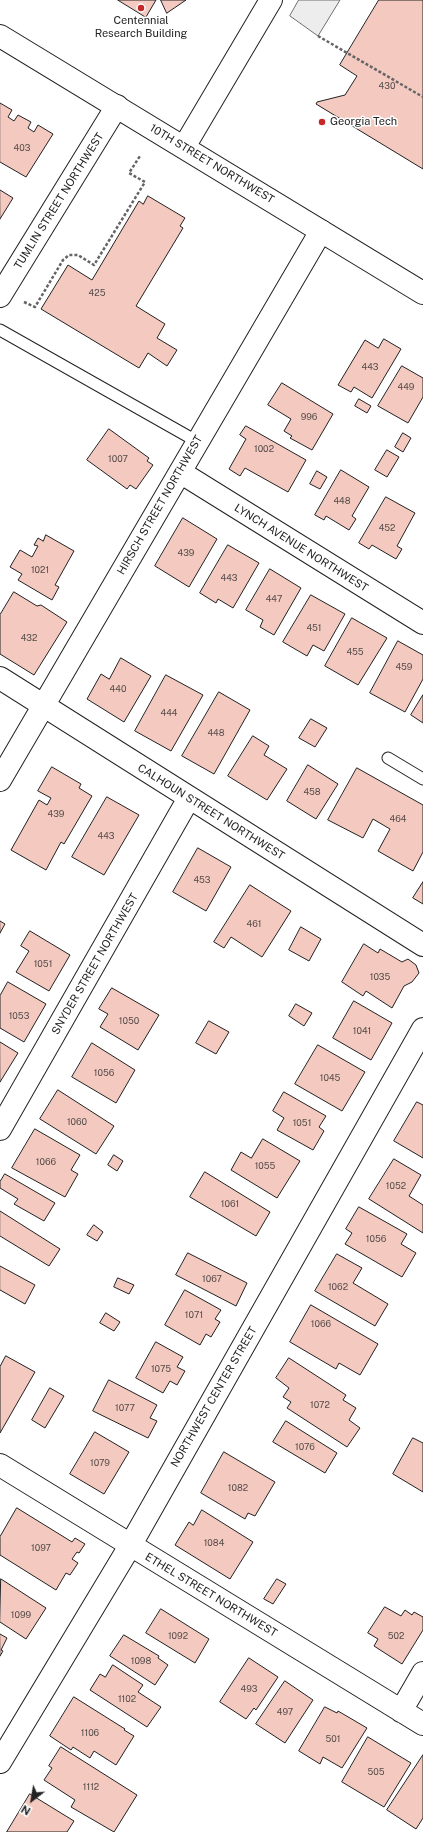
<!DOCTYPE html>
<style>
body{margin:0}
#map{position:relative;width:423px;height:1832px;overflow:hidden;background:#fff;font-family:"Public Sans",sans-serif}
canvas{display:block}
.north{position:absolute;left:12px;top:1780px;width:40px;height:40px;-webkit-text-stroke:3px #fff;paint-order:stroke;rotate:211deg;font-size:11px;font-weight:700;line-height:16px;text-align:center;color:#222}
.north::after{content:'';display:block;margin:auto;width:14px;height:18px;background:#222;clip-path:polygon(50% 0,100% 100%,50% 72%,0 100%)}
</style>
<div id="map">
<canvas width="423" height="1832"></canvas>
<div class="north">N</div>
</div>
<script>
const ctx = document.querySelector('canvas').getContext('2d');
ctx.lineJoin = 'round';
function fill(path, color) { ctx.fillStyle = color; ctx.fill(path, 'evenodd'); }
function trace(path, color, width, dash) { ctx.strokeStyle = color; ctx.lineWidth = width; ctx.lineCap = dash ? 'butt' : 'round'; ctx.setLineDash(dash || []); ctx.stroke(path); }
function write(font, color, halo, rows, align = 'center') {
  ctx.font = font + ' "Public Sans",sans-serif'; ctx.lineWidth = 3; ctx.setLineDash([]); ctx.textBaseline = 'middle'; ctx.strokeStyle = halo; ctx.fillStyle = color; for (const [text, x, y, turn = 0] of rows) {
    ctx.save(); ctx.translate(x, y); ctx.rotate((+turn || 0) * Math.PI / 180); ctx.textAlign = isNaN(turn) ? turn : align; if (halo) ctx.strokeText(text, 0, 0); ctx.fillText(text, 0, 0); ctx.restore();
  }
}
const parking = new Path2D(`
 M299 0H340L318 36 290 16Z`);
fill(parking, '#ededed');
trace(parking, '#6f6f6f', 1);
const building = new Path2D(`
 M118 0H156L146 17Z
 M161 0H186L167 13Z
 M379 0H423V169L316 104 317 102 345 95 357 76 340 65Z
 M0 103 12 110 8 117 14 121 18 115 31 122 28 128 34 132 38 125 53 134 26 177 0 162Z
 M0 190 13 198 0 219Z
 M148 196 185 218 180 226 183 228 136 306 165 324 157 338 177 350 167 366 148 353 139 368 41 309 68 265 92 280 139 201 143 204Z
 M384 339 401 349 372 398 354 387 351 392 338 385 365 340 378 348Z
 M402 366 423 378V397L408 423 378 406Z
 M282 383 333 414 312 450 290 438 292 436 284 431 291 419 268 405Z
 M359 399 371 406 367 413 355 406Z
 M246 426 306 460 288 492 245 468 240 476 229 469 246 439 240 435Z
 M109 429 149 458 147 461 153 465 136 489 130 485 127 489 87 460Z
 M403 433 411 438 403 452 395 447Z
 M387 450 399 457 387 477 375 470Z
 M341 470 369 487 352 516 356 519 349 530 326 516 324 520 315 515Z
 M317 471 327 477 320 489 310 484Z
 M386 497 415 513 397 546 402 549 396 559 372 545 369 549 359 543Z
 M183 518 217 539 189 587 155 566Z
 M46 535 74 551 55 585 59 587 52 600 18 580 22 574 10 567 20 550 32 557 38 546 34 545 38 538 43 541Z
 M228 545 259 563 233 608 218 599 216 603 200 593Z
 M270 569 301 588 274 635 260 627 263 620 246 610Z
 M14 592 37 606 41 605 67 622 34 675 0 654V615Z
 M311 595 345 614 324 651 313 645 307 656 283 642Z
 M352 618 387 638 358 685 325 666Z
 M398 641 423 655V679L405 712 370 693Z
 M121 658 151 676 124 722 87 699 101 674 109 679Z
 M166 675 203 695 171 751 135 731Z
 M219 692 250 710 214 774 182 756Z
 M423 695V723L411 715Z
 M311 719 327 728 315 747 299 738Z
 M253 736 269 746 264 755 287 769 267 800 228 776Z
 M308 765 338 784 316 819 287 801Z
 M52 767 81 784 79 788 92 796 64 844 61 842 46 870 11 850 39 800 47 805 51 798 38 791Z
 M357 768 423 805V852L413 871 378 851 390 829 373 819 363 838 328 820Z
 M107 797 139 815 104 875 72 857Z
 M198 848 231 867 206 911 173 892Z
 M423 882V904L413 898Z
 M250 885 291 911 262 957 231 937 224 948 214 942Z
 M0 921 5 924 0 933Z
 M301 927 321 939 309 961 289 950Z
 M30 931 70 955 49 991 16 972 29 951 21 946Z
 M364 944 378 953 380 949 402 962 408 959 416 965 419 973 412 982 404 986 392 1008 366 991 363 996 342 982Z
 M8 982 46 1004 24 1042 0 1028V996Z
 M112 988 159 1015 138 1050 100 1027 108 1014 99 1009Z
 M354 1001 392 1023 371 1060 333 1038Z
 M296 1004 312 1013 304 1026 289 1016Z
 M209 1021 229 1032 216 1054 196 1043Z
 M0 1042 18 1053 0 1082Z
 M92 1043 135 1070 116 1103 72 1077Z
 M318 1045 365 1072 342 1111 295 1084Z
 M58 1090 114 1126 96 1154 40 1119Z
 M284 1092 326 1116 319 1127 324 1131 313 1150 277 1130 284 1118 273 1111Z
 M417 1102 423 1105V1158L394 1141Z
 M35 1129 80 1155 71 1170 78 1174 65 1197 12 1168Z
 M263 1139 300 1161 277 1198 231 1170 241 1152 251 1158Z
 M114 1155 123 1161 117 1171 108 1165Z
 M394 1159 421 1175 409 1196 423 1205V1233L369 1199Z
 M205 1172 270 1212 256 1236 190 1197Z
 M5 1174 55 1203 44 1221 14 1204 18 1199 0 1188V1182Z
 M359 1207 407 1234 401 1244 416 1253 402 1277 345 1244 352 1233 346 1229Z
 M0 1211 60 1249 49 1266 0 1236Z
 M94 1225 103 1232 97 1241 87 1235Z
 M188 1253 247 1283 236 1306 176 1275Z
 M337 1254 362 1268 353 1283 388 1304 375 1326 315 1291Z
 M0 1266 35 1285 25 1304 0 1290Z
 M118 1278 134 1285 129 1294 114 1287Z
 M185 1290 221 1310 215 1319 220 1322 211 1337 206 1334 200 1345 165 1325Z
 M311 1305 378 1344 360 1375 339 1363 336 1369 290 1342Z
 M106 1313 120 1322 114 1331 100 1323Z
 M156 1342 183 1357 177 1367 185 1371 177 1385 170 1381 163 1393 136 1378Z
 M6 1356 35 1372 0 1433V1367Z
 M289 1358 346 1395 343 1400 356 1408 349 1420 360 1428 347 1447 287 1408 291 1402 283 1397 289 1388 276 1378Z
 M109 1380 157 1405 150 1418 157 1421 148 1438 93 1411Z
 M50 1388 64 1396 45 1428 32 1420Z
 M286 1421 337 1453 325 1473 273 1442Z
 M95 1432 129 1452 104 1494 70 1474Z
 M413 1438 423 1443V1492L393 1474Z
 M224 1452 275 1482 255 1516 248 1513 245 1519 201 1493Z
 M17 1508 72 1542 75 1538 85 1544 79 1553 77 1552 72 1559 78 1563 70 1575 66 1573 56 1590 0 1555V1537Z
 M202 1510 253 1542 230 1579 175 1545 189 1522 193 1525Z
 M1 1579 46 1608 26 1639 0 1622Z
 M277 1579 286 1584 273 1604 264 1599Z
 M385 1607 401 1616 405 1610 412 1615 414 1612 423 1617V1630L402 1664 374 1646 378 1639 368 1633Z
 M161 1609 209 1639 195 1663 146 1633Z
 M0 1634 7 1638 1 1650 3 1651 0 1656Z
 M124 1635 159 1656 158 1658 168 1665 155 1685 110 1656Z
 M249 1658 278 1677 256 1710 254 1708 246 1719 220 1702Z
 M113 1665 143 1685 138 1692 161 1707 147 1727 90 1690 100 1674 105 1677Z
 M285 1681 313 1700 285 1743 256 1724Z
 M74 1697 125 1729 124 1730 134 1736 116 1765 94 1751 90 1758 73 1747 71 1750 50 1736Z
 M325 1707 337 1713 338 1711 367 1728 342 1768 323 1757 320 1764 299 1751Z
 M368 1737 411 1763 384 1807 342 1782Z
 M61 1747 137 1795 114 1832 71 1807 75 1800 44 1780 52 1768 49 1766Z
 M423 1755V1818L416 1829 387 1810Z
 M30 1794 74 1821 67 1832H7Z`);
fill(building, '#f3c9c0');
trace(building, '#222', 1);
const service = new Path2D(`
 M0 330 198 442
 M388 758 423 779`);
const minor = new Path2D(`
 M184 147 271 0
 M0 296 117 106
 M180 472 423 623
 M0 678 423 945
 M0 780 321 231
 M0 1129 189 798
 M0 1465 423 1724
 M401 1711 423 1673
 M0 1762 130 1546 423 1029`);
const secondary = new Path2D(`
 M0 36 423 293`);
trace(service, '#222', 13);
trace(minor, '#222', 24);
trace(secondary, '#222', 24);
trace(new Path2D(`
 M318 36 423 97
 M24 302 35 307 63 260 69 255H78L94 265 145 182 129 173 140 156`), '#646464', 2.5, [3, 2]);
trace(service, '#fff', 11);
trace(minor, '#fff', 22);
trace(secondary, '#fff', 22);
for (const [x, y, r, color] of [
 [141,8,4,"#c62828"],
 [322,122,4,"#c62828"]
]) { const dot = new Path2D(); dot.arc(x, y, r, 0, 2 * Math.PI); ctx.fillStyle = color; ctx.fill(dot); trace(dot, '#fff', 1.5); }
write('9px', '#564c4a', null, [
 ["430",387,86],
 ["403",22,148],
 ["425",97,293],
 ["443",370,367],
 ["449",406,387],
 ["996",309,417],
 ["1002",264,449],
 ["1007",118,459],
 ["448",342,501],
 ["452",387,528],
 ["439",186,553],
 ["1021",40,570],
 ["443",229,578],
 ["447",274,599],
 ["451",314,628],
 ["432",29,638],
 ["455",355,652],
 ["459",404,667],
 ["440",118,689],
 ["444",169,713],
 ["448",216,733],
 ["458",312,792],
 ["439",56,814],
 ["464",398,819],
 ["443",106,836],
 ["453",202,880],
 ["461",254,924],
 ["1051",43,964],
 ["1035",380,977],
 ["1053",19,1016],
 ["1050",129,1021],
 ["1041",362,1031],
 ["1056",104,1073],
 ["1045",330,1078],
 ["1060",77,1122],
 ["1051",302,1123],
 ["1066",46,1162],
 ["1055",265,1166],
 ["1052",396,1186],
 ["1061",230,1204],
 ["1056",376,1239],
 ["1067",212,1279],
 ["1062",338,1287],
 ["1071",194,1315],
 ["1066",321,1324],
 ["1075",161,1369],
 ["1072",320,1405],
 ["1077",125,1408],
 ["1076",305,1447],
 ["1079",100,1463],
 ["1082",238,1488],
 ["1084",214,1543],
 ["1097",41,1548],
 ["1099",21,1615],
 ["1092",178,1636],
 ["502",396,1636],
 ["1098",141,1661],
 ["493",249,1689],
 ["1102",127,1699],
 ["497",285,1712],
 ["1106",90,1733],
 ["501",333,1739],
 ["505",376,1772],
 ["1112",91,1787]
]);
write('11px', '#222', '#fff', [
 ["Centennial",141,21],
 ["Research Building",141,34],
 ["Georgia Tech",330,122,"left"]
]);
write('11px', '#222', '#fff', [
 ["10TH STREET NORTHWEST",212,164,31],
 ["TUMLIN STREET NORTHWEST",59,201,-58],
 ["HIRSCH STREET NORTHWEST",160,505,-60],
 ["LYNCH AVENUE NORTHWEST",301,548,32],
 ["CALHOUN STREET NORTHWEST",211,812,32],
 ["SNYDER STREET NORTHWEST",95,964,-60],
 ["NORTHWEST CENTER STREET",214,1397,-60],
 ["ETHEL STREET NORTHWEST",211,1595,31]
]);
</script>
